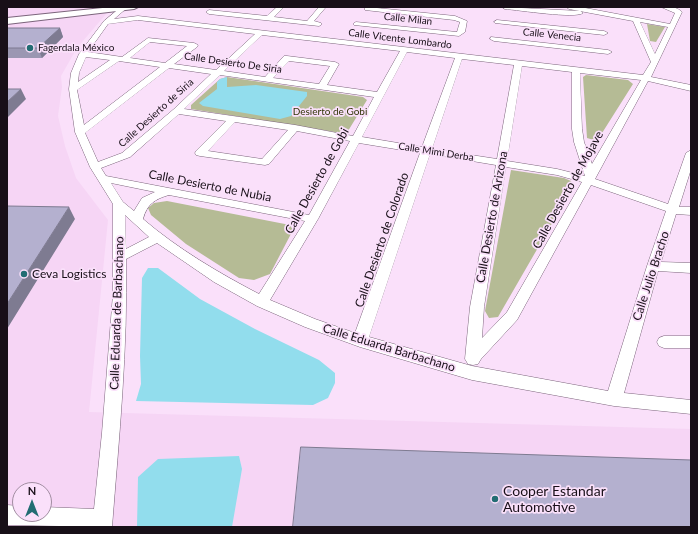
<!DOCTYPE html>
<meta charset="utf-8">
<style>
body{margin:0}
#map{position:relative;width:698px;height:534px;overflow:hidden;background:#fae0fa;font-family:Lato,sans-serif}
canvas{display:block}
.frame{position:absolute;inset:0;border:8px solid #180f18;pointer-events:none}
.north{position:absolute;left:12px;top:482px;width:40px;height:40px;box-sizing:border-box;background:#fae0fa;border:1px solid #a08ca0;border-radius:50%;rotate:0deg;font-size:11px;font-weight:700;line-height:16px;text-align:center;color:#180f18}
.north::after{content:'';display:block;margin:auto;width:14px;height:18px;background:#226d73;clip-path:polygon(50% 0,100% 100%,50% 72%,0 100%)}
</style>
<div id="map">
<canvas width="698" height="534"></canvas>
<div class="frame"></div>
<div class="north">N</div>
</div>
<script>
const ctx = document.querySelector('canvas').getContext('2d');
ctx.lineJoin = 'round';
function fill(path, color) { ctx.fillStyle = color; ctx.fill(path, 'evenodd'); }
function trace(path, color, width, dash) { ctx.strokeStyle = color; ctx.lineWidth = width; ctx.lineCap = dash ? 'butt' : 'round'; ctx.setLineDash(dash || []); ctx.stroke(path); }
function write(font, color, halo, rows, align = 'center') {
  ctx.font = font + ' Lato,sans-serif'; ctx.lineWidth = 3.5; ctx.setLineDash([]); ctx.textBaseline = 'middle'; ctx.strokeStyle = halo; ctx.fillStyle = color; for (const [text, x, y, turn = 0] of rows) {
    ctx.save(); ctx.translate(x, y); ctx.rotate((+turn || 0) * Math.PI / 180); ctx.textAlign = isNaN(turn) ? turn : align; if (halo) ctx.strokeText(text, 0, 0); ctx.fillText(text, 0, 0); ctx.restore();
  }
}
fill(new Path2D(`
 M7 7H112L77 48 61 76 62 87 58 116 65 146 76 178 108 220 89 412 691 429V527H7ZM20 490H44V514H20Z`), '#f6d5f5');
fill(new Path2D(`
 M647 24 665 27 656 42 650 41Z
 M586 75 628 80 633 84 597 141 587 138 583 77Z
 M227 77 363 97 367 100 348 131 341 133 191 109V105L220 79Z
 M511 170 564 178 571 181 573 187 498 317 489 318 485 311Z
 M167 201 290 225 293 230 270 274 254 280 239 278 186 244 151 215 148 208 154 203Z`), '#b5bb95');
fill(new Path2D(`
 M227 77V87L256 85 307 92V96L291 116 280 119 203 106 199 103 217 89V82L220 79Z
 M148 268H158L200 299 255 329 319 360 335 373V383L328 398 313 405 136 401 141 384 140 356 142 278Z
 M239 456 242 469 232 527H137L138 477 158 459Z`), '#92dded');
const minor = new Path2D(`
 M121 7H128L114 19 138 16 643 75 651 62 633 21 569 9 566 7H580L670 24 675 13 661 7C669 7 676 6 682 12L651 77 691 85V91L648 81 595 179 668 204 686 153 691 150V169L679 207H691V215L676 214 661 262 691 263V273L658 271 624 393 691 400V414L614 406 472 380 360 347 305 327 257 306 214 282 157 243 126 259C128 348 119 438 112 527L7 525V505L20 506V514H44V507L94 509 102 433 113 294V204L90 167 75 132 69 89 71 73 79 54 104 21ZM138 20 255 34 216 70 174 64 197 47 198 45 194 43 148 38 122 57 88 52 108 24ZM640 22 668 27 655 54ZM262 35 400 51 377 92 327 85 339 64 335 62 287 56H284L265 77 224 71ZM150 42 187 46 165 63 130 58ZM407 52 455 58 422 147 362 137ZM86 57 110 60 78 82 79 73ZM462 59 514 65 497 159 432 149ZM119 61 160 67 84 125 77 90ZM289 61 330 66 319 84 273 78ZM522 66 572 72V129L574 142 585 176 557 169 507 161ZM169 68 211 74 174 109 122 153 98 162 85 133ZM580 73 641 80 592 164 584 142 582 129ZM220 75 374 97 353 136 295 125 184 109ZM179 114 226 121 196 151 195 153 196 155 200 156 265 165 269 164 297 131 350 141 309 215 106 176 101 168 130 157ZM235 122 288 130 262 159 208 151ZM359 143 420 153 355 333 315 319 270 300 318 219ZM430 154 496 165 470 307 465 359 468 364 473 365 478 364 481 359 517 320 591 185 666 211 647 266 608 391 472 366 369 337ZM506 167 557 175 582 182 507 312 482 338 484 307ZM111 183 155 192 142 198 134 211 123 202ZM169 195 305 221 259 294C219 273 178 249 143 219 147 204 155 199 169 195ZM125 215 149 237 126 249Z
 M277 7H284L274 17 307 21 319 7H326L314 21 321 23V25L319 26 209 14 206 12 209 10 267 16Z
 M367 7 455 16 467 21 465 32 459 36 354 25V23L356 22 457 32 460 22 454 20 365 10V8Z
 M502 7 580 11 583 13C575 19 519 10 505 9Z
 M497 20 604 31 608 33 604 35 495 23 494 22Z
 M491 37 608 50 612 52 608 54 494 41 490 39Z
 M664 336H691V348H664L659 346 657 342 659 338Z`);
const major = new Path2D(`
 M112 7H138L134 9 7 24V18Z`);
trace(minor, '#7c657c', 1);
trace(major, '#7c657c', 2);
fill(minor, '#fff');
fill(major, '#fff');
fill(new Path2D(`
 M7 28H60L63 37 42 58H7Z`), '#9b97b2');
fill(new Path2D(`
 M60 28 63 37 42 58 38 48Z
 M21 89 26 99 7 118V102Z
 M69 207 75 219 7 329V304Z`), '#7e7b91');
const building = new Path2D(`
 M7 28H60L38 48H7Z
 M7 89H21L7 102Z
 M7 206 69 207 7 304Z
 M301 447 691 460V527H293Z`);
fill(building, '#b4b0cf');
trace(building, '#7e7b91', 1);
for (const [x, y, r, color] of [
 [30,48,4,"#226d73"],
 [24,274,4,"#226d73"],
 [495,499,4,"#226d73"]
]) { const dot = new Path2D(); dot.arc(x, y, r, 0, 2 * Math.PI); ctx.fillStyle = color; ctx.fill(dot); trace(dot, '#fae0fa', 1.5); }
write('10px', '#180f18', '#fae0fa', [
 ["Calle Milan",408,19,6],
 ["Calle Venecia",552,35,6],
 ["Calle Vicente Lombardo",400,39,7],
 ["Calle Desierto De Siria",233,63,8],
 ["Calle Desierto de Siria",156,113,-42],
 ["Calle Mimi Derba",436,152,9]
]);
write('10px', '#180f18', '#fae0fa', [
 ["Fagerdala México",38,48]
], 'left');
write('10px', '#323608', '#fae0fa', [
 ["Desierto de Gobi",330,112]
]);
write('12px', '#180f18', '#fae0fa', [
 ["Calle Desierto de Gobi",317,181,-61],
 ["Calle Desierto de Nubia",210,186,11],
 ["Calle Desierto de Mojave",568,190,-61],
 ["Calle Desierto de Arizona",492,217,-80],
 ["Calle Desierto de Colorado",382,240,-71],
 ["Calle Julio Bracho",651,276,-72],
 ["Calle Eduarda de Barbachano",117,313,-88],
 ["Calle Eduarda Barbachano",389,348,17]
]);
write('12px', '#180f18', '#fae0fa', [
 ["Ceva Logistics",32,274]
], 'left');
write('14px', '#180f18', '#fae0fa', [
 ["Cooper Estandar",503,491],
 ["Automotive",503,507]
], 'left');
</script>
